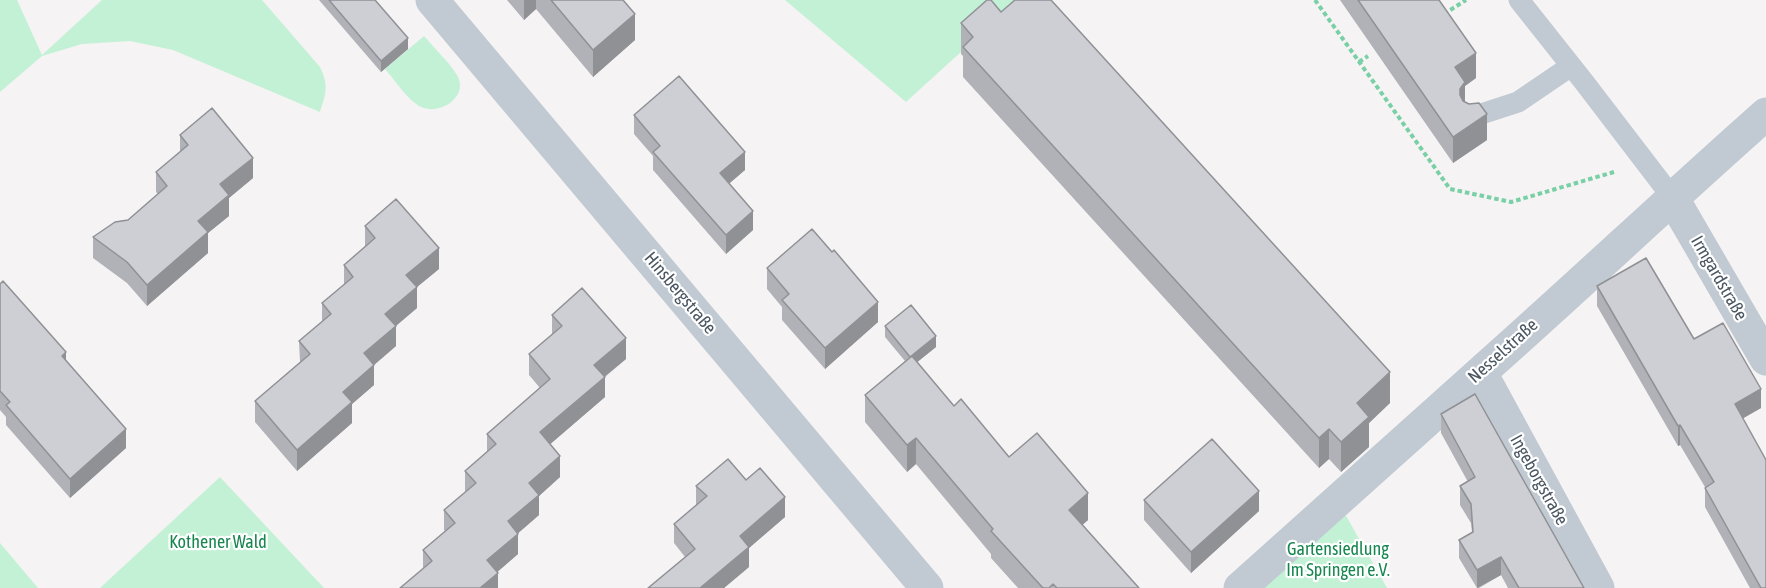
<!DOCTYPE html>
<meta charset="utf-8">
<style>
body{margin:0}
canvas{display:block;background:#f5f3f3}
</style>
<canvas width="1766" height="588"></canvas>
<script>
const ctx = document.querySelector('canvas').getContext('2d');
ctx.lineJoin = 'round';
function fill(path, color) { ctx.fillStyle = color; ctx.fill(path, 'evenodd'); }
function trace(path, color, width, dash) { ctx.strokeStyle = color; ctx.lineWidth = width; ctx.lineCap = dash ? 'butt' : 'round'; ctx.setLineDash(dash || []); ctx.stroke(path); }
function write(font, color, halo, rows, align = 'center') {
  ctx.font = font + ' "Asap Condensed",sans-serif'; ctx.lineWidth = 4.5; ctx.setLineDash([]); ctx.textBaseline = 'middle'; ctx.strokeStyle = halo; ctx.fillStyle = color; for (const [text, x, y, turn = 0] of rows) {
    ctx.save(); ctx.translate(x, y); ctx.rotate((+turn || 0) * Math.PI / 180); ctx.textAlign = isNaN(turn) ? turn : align; if (halo) ctx.strokeText(text, 0, 0); ctx.fillText(text, 0, 0); ctx.restore();
  }
}
fill(new Path2D(`
 M0 0H17L42 55 102 0H262L320 67C329 86 326 93 320 112L173 50 130 41 82 44 42 56 0 92Z
 M785 0H1018L906 102Z
 M424 36C434 48 449 62 457 75 469 95 443 114 424 108 410 104 395 80 385 69Z
 M220 477 324 588H100Z
 M1345 514 1387 588H1263Z
 M0 543 38 588H0Z`), '#c3f1d5');
trace(new Path2D(`
 M1315 0 1450 189 1511 202 1614 172
 M1444 14 1466 0
 M1359 62 1368 56`), '#7ad0a6', 4, [4.5, 3]);
trace(new Path2D(`
 M1519 0 1584 82 1672 197
 M1472 117 1518 102 1571 66`), '#c1cad2', 21);
trace(new Path2D(`
 M432 0 927 588
 M1672 197 1766 359
 M1481 373 1598 588
 M1240 588C1320 516 1400 444 1480 373 1576 288 1670 199 1766 114`), '#c1cad2', 33);
fill(new Path2D(`
 M319 0H375L408 49 381 72Z
 M507 0H623L635 40 593 77 536 9 524 20Z
 M1340 0H1439L1476 78 1465 86V102L1487 140 1453 163Z
 M1001 12 1390 403 1369 423V447L1341 472 1329 459 1319 468 963 77V56L961 54V23Z
 M634 115 745 170 729 184 753 230 726 254 653 170V156L634 134Z
 M180 135 253 178 229 198V216L208 233V253L147 306 127 283 93 258V237L128 220 158 194 156 192V172L180 152Z
 M365 226 439 269 417 287V308L396 326V346L374 365V385L352 404V423L297 471 255 422V401L300 362 299 341 322 322V303L344 285V265L365 247Z
 M767 268 878 322 825 369 782 320V307L767 289Z
 M0 284 66 361 126 448 70 498 6 425V417L0 410Z
 M1597 286 1694 339 1761 408 1743 418 1766 588H1750L1705 507V487L1680 445 1678 446 1597 306Z
 M552 315 626 359 605 377V397L550 444 560 477 539 496V515L518 533V554L497 572 498 588 423 568V550L445 531 444 530V510L465 492V471L487 452V434L540 388 529 375V354L552 335Z
 M885 326 936 347 917 362 954 406 1009 457 1088 520 1082 525 1139 588H1018L991 558V554L916 464 907 472 865 422V395L905 361 885 337Z
 M1441 414 1584 588H1508L1501 575 1479 588H1477L1459 558V540L1472 532 1471 523 1460 505V486L1468 482 1441 433Z
 M746 480 785 517 749 548V567L724 588H648L685 557 674 543V524L696 505V486Z
 M1144 500 1259 511 1191 573 1144 520Z`), '#b0b2b7');
fill(new Path2D(`
 M524 0H536V9L524 20Z
 M635 14V40L593 77V50Z
 M408 38V49L381 72V61Z
 M1476 53V78L1465 86V107L1460 114 1455 67Z
 M1487 114V140L1453 163V137Z
 M745 152V170L720 191V173Z
 M253 158V178L229 198V216L208 233V253L147 306V285L198 221 220 184Z
 M753 211V230L726 254V235Z
 M439 248V269L406 296V275Z
 M417 287V308L385 335V314Z
 M878 302V322L825 369V348Z
 M396 326V346L374 365V385L352 404V423L297 471V450L343 392 364 353Z
 M936 336V347L910 368V357Z
 M626 338V359L594 385V365Z
 M66 352V371L62 356Z
 M1390 372V403L1369 423V447L1341 472V442L1357 403Z
 M605 377V397L540 453V432Z
 M1761 389V408L1735 423V404Z
 M1680 425V445L1678 446V426Z
 M126 429V448L70 498V479Z
 M1329 429V459L1319 468V438Z
 M916 438V464L907 472V445Z
 M560 456V477L539 496V515L508 542V521L529 483Z
 M1259 491V511L1191 573V552Z
 M1088 493V520L1069 537V510Z
 M785 497V517L749 548V567L724 588H700L740 536Z
 M518 534V554L487 581V560Z
 M1501 557V575L1477 588V570Z
 M498 573V588H480Z`), '#909195');
const building = new Path2D(`
 M329 0H375L408 38 381 61Z
 M551 0H623L635 14 593 50Z
 M987 0H991L1001 12 1015 0H1051L1390 372 1357 403 1369 417 1341 442 1329 429 1319 438 963 47 973 37 961 23Z
 M1358 0H1439L1476 53 1455 67 1465 82 1460 89V95L1463 101 1469 104 1479 103 1487 114 1453 137Z
 M679 76 745 152 720 173 753 211 726 235 653 152 660 146 634 115Z
 M212 108 253 158 220 184 229 195 198 221 208 232 147 285 127 262 93 237 115 222 128 220 167 186 156 172 188 145 180 135Z
 M396 199 439 248 406 275 417 287 385 314 396 326 364 353 374 365 343 392 352 402 297 450 255 401 310 354 299 341 331 314 322 303 353 277 344 265 375 238 365 226Z
 M812 229 832 252 834 250 878 302 825 348 782 300 789 294 767 268Z
 M1646 258 1694 339 1723 323 1761 389 1735 404 1766 460V588H1761L1705 488 1714 482 1680 425 1678 426 1597 286Z
 M3 281 66 352 62 356 126 429 70 479 6 405 10 402 0 391V284Z
 M582 288 626 338 594 365 605 377 540 432 560 456 529 483 539 495 508 521 518 534 487 560 498 573 480 588H400L432 561 423 550 455 523 444 510 476 483 465 471 496 444 487 434 550 379 529 354 562 326 552 315Z
 M911 305 936 336 910 357 885 326Z
 M912 356 954 406 961 399 1009 457 1037 433 1088 493 1069 510 1139 588H1057L1053 584 1049 588H1043L991 531 993 529 916 438 907 445 865 395Z
 M1475 394 1584 588H1519L1501 557 1477 570 1459 540 1473 532 1471 504 1460 486 1475 477 1441 414Z
 M1212 439 1259 491 1191 552 1144 500Z
 M728 459 746 480 760 468 785 497 740 536 749 547 700 588H648L695 549 674 524 707 496 696 486Z`);
fill(building, '#cdcfd5');
trace(building, '#909195', 1.5);
write('18px', '#4a5661', '#fff', [
 ["Irmgardstraße",1719,278,60],
 ["Hinsbergstraße",680,293,50],
 ["Nesselstraße",1503,351,-42],
 ["Ingeborgstraße",1539,480,61]
]);
write('18px', '#17864f', '#fff', [
 ["Kothener Wald",218,542],
 ["Gartensiedlung",1338,549],
 ["Im Springen e.V.",1338,570]
]);
</script>
